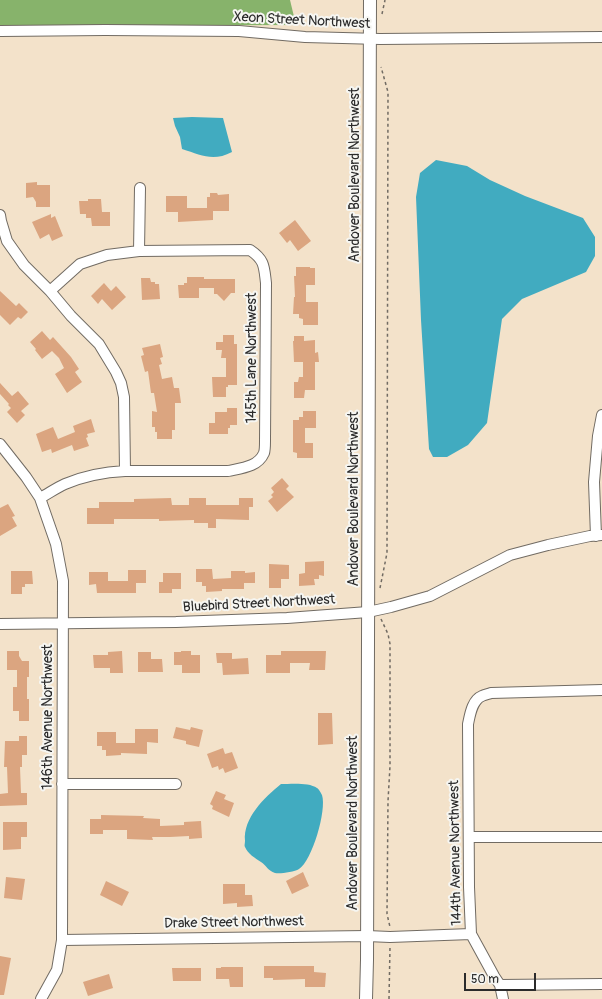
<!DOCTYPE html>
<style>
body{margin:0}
#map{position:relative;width:602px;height:999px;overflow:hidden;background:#f3e2ca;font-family:Pangolin,sans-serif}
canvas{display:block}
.scale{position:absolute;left:464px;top:973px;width:72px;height:18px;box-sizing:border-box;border:2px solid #2b2b2b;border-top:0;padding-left:5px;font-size:12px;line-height:14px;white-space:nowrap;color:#2b2b2b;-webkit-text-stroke:3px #f6f6f2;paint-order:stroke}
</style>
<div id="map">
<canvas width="602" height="999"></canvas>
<div class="scale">50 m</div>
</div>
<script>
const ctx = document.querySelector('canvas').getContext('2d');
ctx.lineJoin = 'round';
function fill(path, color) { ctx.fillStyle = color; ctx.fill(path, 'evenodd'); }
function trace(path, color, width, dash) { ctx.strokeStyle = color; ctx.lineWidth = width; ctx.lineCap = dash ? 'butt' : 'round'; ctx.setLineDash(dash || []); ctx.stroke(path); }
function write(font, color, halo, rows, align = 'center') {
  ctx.font = font + ' Pangolin,sans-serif'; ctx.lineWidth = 4; ctx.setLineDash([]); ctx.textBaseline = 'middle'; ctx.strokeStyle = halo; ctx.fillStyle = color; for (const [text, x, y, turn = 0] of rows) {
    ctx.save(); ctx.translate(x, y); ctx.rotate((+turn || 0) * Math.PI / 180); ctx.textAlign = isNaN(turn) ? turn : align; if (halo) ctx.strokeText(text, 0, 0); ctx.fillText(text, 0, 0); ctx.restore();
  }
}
fill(new Path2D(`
 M0 0H290L296 25 0 26Z`), '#87b36b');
fill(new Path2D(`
 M192 117 223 118 232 152C213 162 201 155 182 149L180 137 175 126 173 118Z
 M436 160 467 166 490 180 525 196 583 218 595 237V256L586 272 522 299 502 319 487 423 468 445 447 457H433L429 449 421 320 416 197 420 173Z
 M281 784C290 784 309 782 317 788 319 789 321 793 322 795 327 810 312 861 299 869 294 872 280 874 275 873 268 871 266 865 261 862 255 858 248 854 245 847 244 846 245 843 245 841 243 818 264 798 281 784Z`), '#41abc0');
fill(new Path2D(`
 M37 182V185H50V207H36V202L33 197 26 198V183Z
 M210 193H217L218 195 229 194V211H213V220L178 222V212H166V196H187V208H207V197H210Z
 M88 199H101L102 212H110V226H92L91 218H86V214H80L79 201H88Z
 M51 214V218L55 216 63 236 52 241 49 234 40 239 32 222Z
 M295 220 311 241 298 251 290 240 287 243 279 233Z
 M296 267H310V268H315V285H306V302H318V325H303V319L299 318V314H293L294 297H295L294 276H296Z
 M187 277H204V279H235V293H231L224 301 217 294H214V288H199V298H179L178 285H184V283H187Z
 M141 278H150L151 282H155V284H159L160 299 142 300Z
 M104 283 111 291 116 286 126 297 112 310 102 299 98 304 91 296Z
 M0 291 16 306 19 303 28 312 21 319 18 317 10 325 0 315Z
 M42 331 50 340 53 337 71 357 79 369 75 372 82 382 67 393 55 374 64 368 59 358 52 351 42 359 35 350 36 349 30 342Z
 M223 335H234V344H237V385H228V387H226V397H213L212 377H226V358H221L222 350H216V342H223Z
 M294 336H304V341L315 340V353L318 352 319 362H315V390H305L304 398H294V382H298L299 377H303V362H294L293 341H294Z
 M160 344 163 357 160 358 162 364 159 365 162 379 172 377 174 388H179L181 403H175V430H172V439H157V432H155V427H152V411L157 412 154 393H151L148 371 145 372 141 356 144 355 142 348Z
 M0 383 12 396 18 391 29 404 21 411 25 415 17 423 7 412 11 408 8 405 9 404 0 394Z
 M227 408H237V425H230V428H228V434H209V423H215V412H227Z
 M303 411H316V428H305V443H313V458H297V453L293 452V420H299V417H303Z
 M91 419 95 432 87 434 88 437 86 438 89 446 74 451 72 445 52 453 51 449 42 452 36 434 53 427 58 439 75 432 73 426Z
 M282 478 289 486 286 489 294 497 277 512 268 501 273 497 271 495 274 492 271 488Z
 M171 498 172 505H189V498H206V505H239V498H253V507H249V520L216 519V528H208V523H194V520L159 521V519H114V524H87V508H99V502H134V499Z
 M8 504 15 516 12 517 17 526 0 536V508Z
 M324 561V576L319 575V579H314L315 585 299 586V574L305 573V562Z
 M269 564 289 565V579H281V588H269Z
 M196 569H212L213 579 231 578V571H245V573L255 572V583H244V589H222V591L206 592V586H202V582H196Z
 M128 570H146V583H136V593H97L96 584 89 585V572H108V581H128Z
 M11 571H32L33 584H25V587H22V594H11Z
 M163 573H181V589H172V593H159V582H163Z
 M7 651H19V656L22 661H29V677H27V699H29V721H19V711H13V687H17V670H7Z
 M122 651 123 673H110V668H94L93 655H108V652Z
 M181 651H191V655H200V673H182V665H174V652H181Z
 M281 651H326L325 670H309L310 663H290V673H266V655H281Z
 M138 652H151V659H162L163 672H138Z
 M216 653H232V659L248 658 249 674 223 675 222 663H217Z
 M318 713H332L333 744 318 745Z
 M176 727 190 730 191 727 203 730 199 747 186 744V741L173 738Z
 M135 729H158V743L147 742V754L121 753V755L106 756V750H102V746H97V732H116V743H135Z
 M19 736H27V755H22V767H20L21 793H27V805L0 806V794L8 793 7 767H4L5 741H19Z
 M223 748 225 754 232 752 238 768 225 773 223 768 219 770 218 766 212 768 207 754Z
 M216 791 226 795 224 799 234 803 229 817 212 809 213 806 210 804Z
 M101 815 144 816 143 818 160 819V826L184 825V822L201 821 202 838 189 839V836L170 837H152L153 840 127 839V830H103V834H90V819H101Z
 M3 822H27V837H21V849L3 850Z
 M303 872 309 886 292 894 286 881Z
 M6 877 25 879 22 900 4 898Z
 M106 881 129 892 122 906 100 895Z
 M223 884H245V895H252L253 906 237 907V903L223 904Z
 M0 956 11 958 4 995H0Z
 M264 966H314V972L326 973 325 987H305V979L273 980V978H264Z
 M221 967H243V987H230L229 979H216V968H221Z
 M172 968H201V981H173Z
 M109 974 113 988 88 996 83 982Z`), '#dba580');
const minor = new Path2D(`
 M0 31 105 30 239 31 305 37 380 39 602 37
 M0 215 1 221 7 241 24 265 50 291 71 316 99 344 116 372 121 383 124 397 125 471
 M139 251 140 188
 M0 444 26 477 40 498 56 544 63 581 62 940 57 970 41 999
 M40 498C48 494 56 488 65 484 84 476 104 472 125 471H228C242 468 258 467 264 453 265 450 265 445 265 441L266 283C264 267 265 260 250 250L139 251 107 255 80 264 50 291
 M596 536 594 482 598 436 602 415
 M0 624 176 622 287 618 368 612 391 607 430 596 510 555 548 545 590 536 602 535
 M62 784H176
 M469 837H602
 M62 940 367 936 390 937 471 934
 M500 985 602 984
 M503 999 500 985 494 976 471 934 469 887 468 724C470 715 472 700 482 696 484 695 488 694 491 693L602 690`);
const tertiary = new Path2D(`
 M366 999 367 960 370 0`);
trace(minor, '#716b63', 12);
trace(tertiary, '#716b63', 14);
trace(new Path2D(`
 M382 14 385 0
 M380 588 387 553 388 92 381 67
 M381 619 388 634 390 644V766L388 801 387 914 390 927
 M389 999 390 947`), '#716b63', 1.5, [3, 3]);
trace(minor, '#fff', 10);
trace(tertiary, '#fff', 12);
write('14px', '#2b2b2b', '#f6f6f2', [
 ["Xeon Street Northwest",302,21,3],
 ["Andover Boulevard Northwest",355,175,-90],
 ["145th Lane Northwest",252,358,-90],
 ["Andover Boulevard Northwest",354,499,-90],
 ["Bluebird Street Northwest",259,604,-3],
 ["146th Avenue Northwest",48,717,-90],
 ["Andover Boulevard Northwest",353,823,-90],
 ["144th Avenue Northwest",456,853,-91],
 ["Drake Street Northwest",234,923,-1]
]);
</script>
